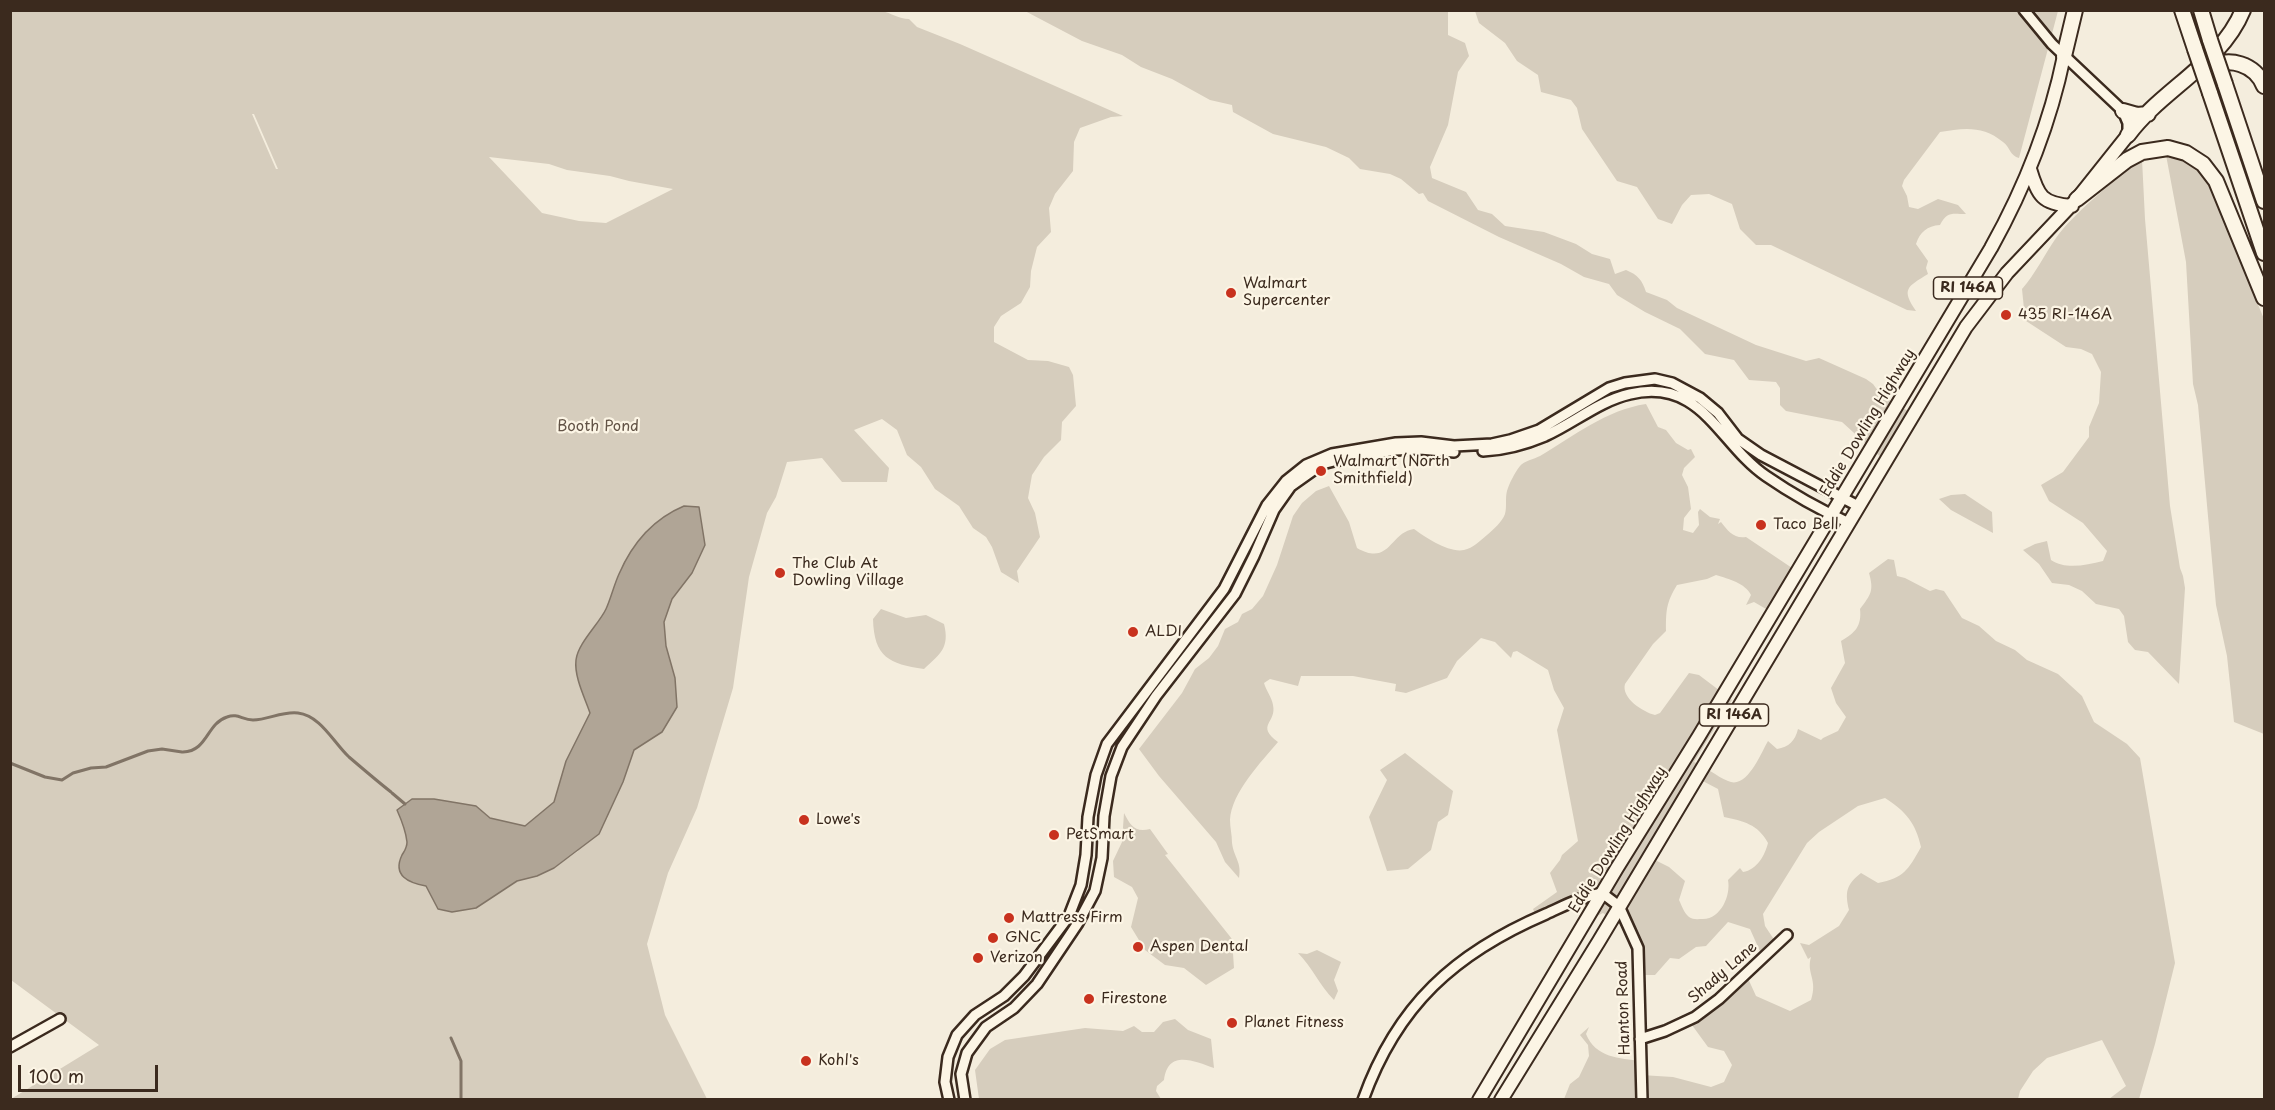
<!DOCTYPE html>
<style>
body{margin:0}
#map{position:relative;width:2275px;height:1110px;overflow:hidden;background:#f4eddd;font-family:"Playpen Sans",sans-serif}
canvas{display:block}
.frame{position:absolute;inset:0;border:12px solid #3b2a1e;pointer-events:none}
.scale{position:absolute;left:18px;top:1065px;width:140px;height:27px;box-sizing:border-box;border:3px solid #3b2a1e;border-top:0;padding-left:8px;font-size:18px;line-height:21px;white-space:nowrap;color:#3b2a1e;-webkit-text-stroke:4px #fcf5e5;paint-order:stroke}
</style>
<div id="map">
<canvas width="2275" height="1110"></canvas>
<div class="frame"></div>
<div class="scale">100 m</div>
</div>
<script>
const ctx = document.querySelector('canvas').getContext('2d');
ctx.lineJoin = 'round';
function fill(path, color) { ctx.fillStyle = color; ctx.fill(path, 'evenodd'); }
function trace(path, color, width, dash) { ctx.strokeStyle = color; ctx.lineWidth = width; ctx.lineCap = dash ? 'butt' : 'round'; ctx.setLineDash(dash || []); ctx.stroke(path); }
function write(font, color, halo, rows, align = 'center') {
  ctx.font = font + ' "Playpen Sans",sans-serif'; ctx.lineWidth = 4.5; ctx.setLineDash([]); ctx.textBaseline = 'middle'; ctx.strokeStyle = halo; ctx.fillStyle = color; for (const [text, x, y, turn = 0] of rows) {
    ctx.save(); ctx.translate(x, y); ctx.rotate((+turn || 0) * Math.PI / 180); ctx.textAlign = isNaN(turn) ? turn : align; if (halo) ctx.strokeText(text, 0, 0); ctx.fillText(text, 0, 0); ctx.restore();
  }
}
fill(new Path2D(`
 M11 11H882C891 13 899 19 909 19L917 27 960 44 1123 116 1111 117 1080 128 1074 142 1073 171 1055 194 1049 208 1051 232 1037 247 1031 271 1030 287 1021 303 1001 316 994 327V342L1028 360 1048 361 1069 367 1073 375 1076 406 1062 422 1061 440 1044 457 1032 475 1028 498 1035 513 1040 537 1017 571 1019 583 1001 572 992 547 986 537 973 528 959 506 935 489 921 467 907 455 897 430 882 419 854 430 889 468 887 482H842L822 458 787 462 776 497 767 513 749 577 733 688 697 808 668 873 647 944 665 1015 707 1099H11L99 1045 11 980ZM252 114H254L278 169H276ZM489 157 549 164 567 170 610 176 629 181 673 189 606 223 579 221 542 213ZM412 799 476 806 490 818 525 826 556 800 578 851 554 868 537 876 517 881 476 908 438 909 426 886C410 883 392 875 402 855 405 850 407 848 407 842 406 832 402 819 398 810Z
 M1025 11H1448V35L1465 43 1469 56 1458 72 1448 125 1430 167 1432 178 1466 192 1478 210 1492 214 1505 226 1544 232 1576 244 1592 254 1610 259 1615 274 1626 270C1638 275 1642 280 1646 292L1667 300 1677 308 1756 345 1806 361 1819 358 1866 379 1873 384 1881 395 1915 415 1886 462 1842 422 1786 411 1780 405V388L1776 382 1749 380 1734 360 1705 354 1680 329 1645 312 1617 295 1609 284 1584 277 1561 264 1499 237 1428 201 1423 193 1419 194 1401 179 1390 174 1360 169 1349 158 1326 147 1273 134 1233 112 1232 105 1210 100 1172 79 1141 67 1122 55 1082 41Z
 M1475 11H2058L2019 158C2010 156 2010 147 2003 142 1983 125 1963 128 1940 132L1904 180 1902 186 1907 196 1909 207 1918 209 1938 199 1958 205 1966 214C1952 214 1947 211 1940 225 1927 226 1920 232 1916 244L1928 261 1926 268 1928 274C1907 287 1901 289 1916 311L1907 310 1771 245H1756L1740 229 1732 204 1709 194 1691 195 1682 205 1672 224 1658 219 1637 187 1617 181 1582 129 1577 108 1571 100 1541 92 1538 75 1517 61 1505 43 1479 23Z
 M2166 155C2183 159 2195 165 2206 179L2264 319V734L2234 722 2227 656 2216 605 2198 405 2193 384 2186 262Z
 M2142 159 2145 219 2170 506 2180 568 2183 576 2185 588 2179 684 2148 652 2135 650 2128 642 2124 616 2119 609 2096 604 2082 591 2069 585 2052 583 2039 564 2023 550 2035 544 2047 541 2051 560C2066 570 2086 565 2103 561L2107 551 2083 523 2049 501 2041 485 2063 472 2089 437V427L2099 403 2101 372 2092 354 2081 349 2066 347 2023 319 2024 309 2022 289C2036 273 2044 255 2056 238 2074 213 2108 187 2130 166Z
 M1646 404 1658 427 1666 430 1676 443 1688 450 1691 449 1695 457 1684 468 1682 475 1688 487 1691 509 1684 518 1683 530 1693 533 1699 525 1698 512 1700 509 1710 517 1720 519 1718 524 1721 522C1728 531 1734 539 1746 537L1798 572 1773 613 1754 602 1746 605 1751 595C1745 583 1729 579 1716 575L1707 579 1677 585C1666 603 1666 611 1666 631L1653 644 1625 684C1621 698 1643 712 1655 715L1660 713 1689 673 1699 675 1732 700 1694 762C1706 767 1716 776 1728 781 1747 790 1761 753 1768 741L1777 749C1789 747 1795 741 1798 729L1821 740 1823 738 1838 731 1846 717 1836 703 1831 688 1845 663 1841 641C1855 633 1862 626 1860 609 1871 594 1874 591 1869 573L1888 559 1894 560 1897 576 1905 578 1930 591 1936 589 1944 591 1962 618 1979 626 1996 641 2015 650 2027 660 2058 674 2082 696 2094 722 2127 744 2140 758 2175 963 2155 1044 2139 1099H2109L2126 1086 2102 1040 2047 1058 2033 1071 2020 1091 2018 1099H1564L1570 1084 1579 1077 1589 1056 1588 1045 1580 1035 1589 1027 1586 1034C1596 1058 1619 1058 1641 1061V1075L1673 1077 1711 1087 1724 1082 1732 1065 1724 1051 1708 1047 1689 1021 1746 974 1756 996 1790 1011 1811 1000C1818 979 1806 974 1811 957L1808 959 1800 943 1809 945 1839 926 1849 910C1845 892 1846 885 1861 873L1878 883C1904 878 1908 870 1921 847 1916 824 1906 811 1885 798L1858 806 1819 832 1807 843 1763 914 1765 926 1777 944 1763 958 1750 929 1728 922 1706 946 1696 947 1679 959 1670 958 1655 975H1644C1644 950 1634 929 1623 907L1610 918 1603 913 1587 921 1601 884 1565 908 1537 918 1533 909 1557 892 1550 873 1560 860 1562 855 1578 841 1557 730 1564 708 1554 690 1548 670 1517 651 1513 652 1511 658 1495 642 1481 638 1457 661 1447 678 1406 693 1395 691 1396 684 1353 676H1301L1298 686 1270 679 1264 683C1266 690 1272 698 1273 705 1277 723 1255 725 1278 742 1262 761 1231 793 1230 820 1230 827 1232 835 1232 843 1234 858 1242 862 1239 878L1225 862 1216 842 1159 776 1139 749 1182 693 1195 669 1209 658 1218 646 1225 629 1238 622 1242 614 1252 609 1263 596 1277 565 1293 516 1302 503 1316 491 1329 486 1349 522 1357 548C1390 567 1390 532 1414 529 1426 538 1449 553 1464 550 1473 548 1480 541 1487 535 1494 529 1502 522 1505 514 1507 506 1505 498 1507 491 1509 484 1515 472 1520 466 1524 461 1534 459 1540 456 1574 436 1606 410 1646 404ZM1697 778 1718 789 1724 817C1743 821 1758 824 1768 843 1765 855 1757 870 1743 872L1740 868 1728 880C1731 895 1721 919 1703 919 1698 919 1693 920 1689 917 1684 913 1682 906 1679 900L1685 881 1669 867 1649 857Z
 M1965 494 1992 512 1993 533 1951 510 1939 499 1951 495Z
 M881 609 906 618 926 615 944 624C950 648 940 654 924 669 889 664 874 657 873 619Z
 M1405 753 1453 791 1448 815 1438 822 1431 850 1408 869 1387 871 1369 817 1387 780 1380 770Z
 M1124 813C1130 825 1135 833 1150 829L1168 854 1165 855 1232 939 1234 968 1206 985 1184 968 1165 965 1145 950 1131 927 1138 898 1132 887 1114 877 1113 861 1122 842Z
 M1317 950 1341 962 1334 980 1338 991 1334 1000C1320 986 1312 967 1298 953L1307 954Z
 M1175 1019 1188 1030 1211 1039 1214 1068C1194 1061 1168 1049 1164 1080L1157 1086 1156 1091 1161 1099H979L975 1070 990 1049 1005 1040 1085 1028 1123 1031 1134 1026 1142 1032H1154L1163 1022Z`), '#d6cdbd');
const water = new Path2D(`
 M684 506 699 507 705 545 692 573 672 599 664 622 666 646 675 678 677 707 662 732 634 750 623 782 599 834 554 868 537 876 517 881 476 908 452 912 438 909 426 886C409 883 392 876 402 855 405 850 407 848 407 842 406 832 401 819 397 810L412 799H434L476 806 490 818 525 826 554 802 566 761 590 713C585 698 574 677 576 660 578 643 599 624 606 609 611 598 614 585 619 574 632 544 653 519 684 506Z`);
fill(water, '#b0a596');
trace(water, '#817466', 1.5);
trace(new Path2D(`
 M183 752C208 751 206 724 227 717 238 713 242 720 253 720 268 720 282 711 298 713 321 716 333 742 349 757 363 769 377 781 391 792
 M10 763 45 777 62 780 73 773 91 768 106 767 148 751 162 749 182 752
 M392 793 405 804
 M451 1038 461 1061V1100`), '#817466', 3);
const minor = new Path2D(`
 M2024 10 2052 44 2123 111 2128 123V135
 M1483 451C1503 450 1526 444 1545 436 1574 423 1599 401 1630 394 1702 377 1719 444 1766 476 1792 494 1821 510 1849 523
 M1640 1039 1665 1031 1695 1017 1719 999 1787 935
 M10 1047 60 1019
 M949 1100 945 1082 948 1057 957 1035 975 1015 1004 996 1024 976 1069 916 1081 885 1086 855 1088 817 1096 775 1107 744 1224 589 1267 505 1286 481 1306 465 1332 454 1396 443 1421 442 1454 446 1492 444 1510 440 1539 430 1609 388 1625 383 1655 379 1672 383 1700 398 1718 413 1738 439 1761 455 1858 506
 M965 1100 961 1074 967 1053 986 1027 1014 1008 1037 984 1078 923 1095 891 1102 858 1104 816 1111 776 1122 747 1156 696 1235 594 1254 556 1274 510 1291 486 1322 464 1334 461 1395 450 1420 449 1454 452
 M1363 1100C1397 1005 1455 953 1546 914 1566 905 1580 897 1602 893L1619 906 1638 948 1642 1100`);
const major = new Path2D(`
 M2030 169C2038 196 2042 204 2072 206
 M1479 1100 1617 868 1699 736 1991 248C2025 187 2050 124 2064 56
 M1501 1100 1599 941 1966 327 2007 273 2077 199 2128 135`);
const highway = new Path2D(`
 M2182 10 2195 49
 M2201 10 2210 40
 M2064 56 2075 10
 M2209 68C2229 56 2255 64 2264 86
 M2225 84 2264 201
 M2210 93 2264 253
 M2123 111 2137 115 2148 114
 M2128 135C2161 90 2221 64 2243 10
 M2077 199 2127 160 2142 152 2168 148 2186 153 2203 164 2216 181 2264 298`);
trace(minor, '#3b2a1e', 14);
trace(major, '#3b2a1e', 16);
trace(highway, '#3b2a1e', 18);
trace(minor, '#fcf5e5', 9);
trace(major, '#fcf5e5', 12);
trace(highway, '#fcf5e5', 14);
const highwayBridge = new Path2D(`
 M2210 40 2225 84
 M2195 49 2210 93`);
trace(highwayBridge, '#3b2a1e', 18, []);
trace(highwayBridge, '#fcf5e5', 14);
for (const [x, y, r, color] of [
 [1231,293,6,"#c8321e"],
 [2006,315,6,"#c8321e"],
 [1321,471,6,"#c8321e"],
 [1761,525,6,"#c8321e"],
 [780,573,6,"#c8321e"],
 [1133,632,6,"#c8321e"],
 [804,820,6,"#c8321e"],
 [1054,835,6,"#c8321e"],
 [1009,918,6,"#c8321e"],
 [993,938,6,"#c8321e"],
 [1138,947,6,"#c8321e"],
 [978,958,6,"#c8321e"],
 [1089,999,6,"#c8321e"],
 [1232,1023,6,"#c8321e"],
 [806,1061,6,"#c8321e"]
]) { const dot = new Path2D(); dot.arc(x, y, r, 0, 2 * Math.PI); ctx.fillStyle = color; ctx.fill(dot); trace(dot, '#fcf5e5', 2); }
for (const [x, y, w] of [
 [1968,288,69],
 [1734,715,69]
]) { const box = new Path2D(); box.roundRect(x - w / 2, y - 11, w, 22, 4.5); ctx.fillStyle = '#fcf5e5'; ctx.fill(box); trace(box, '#3b2a1e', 1.5); }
write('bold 14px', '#3b2a1e', null, [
 ["RI 146A",1968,288],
 ["RI 146A",1734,715]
]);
write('15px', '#3b2a1e', '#fcf5e5', [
 ["Walmart",1243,284],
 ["Supercenter",1243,301],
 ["435 RI-146A",2018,315],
 ["Walmart (North",1333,462],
 ["Smithfield)",1333,479],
 ["Taco Bell",1773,525],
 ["The Club At",792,564],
 ["Dowling Village",792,581],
 ["ALDI",1145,632],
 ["Lowe's",816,820],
 ["PetSmart",1066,835],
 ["Mattress Firm",1021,918],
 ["GNC",1005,938],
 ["Aspen Dental",1150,947],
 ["Verizon",990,958],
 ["Firestone",1101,999],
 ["Planet Fitness",1244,1023],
 ["Kohl's",818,1061]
], 'left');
write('15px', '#3b2a1e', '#fcf5e5', [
 ["Eddie Dowling Highway",1868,423,-59],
 ["Eddie Dowling Highway",1618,840,-58],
 ["Shady Lane",1723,973,-41],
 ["Hanton Road",1624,1008,-92]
]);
write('15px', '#625346', '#fcf5e5', [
 ["Booth Pond",598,427]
]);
</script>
